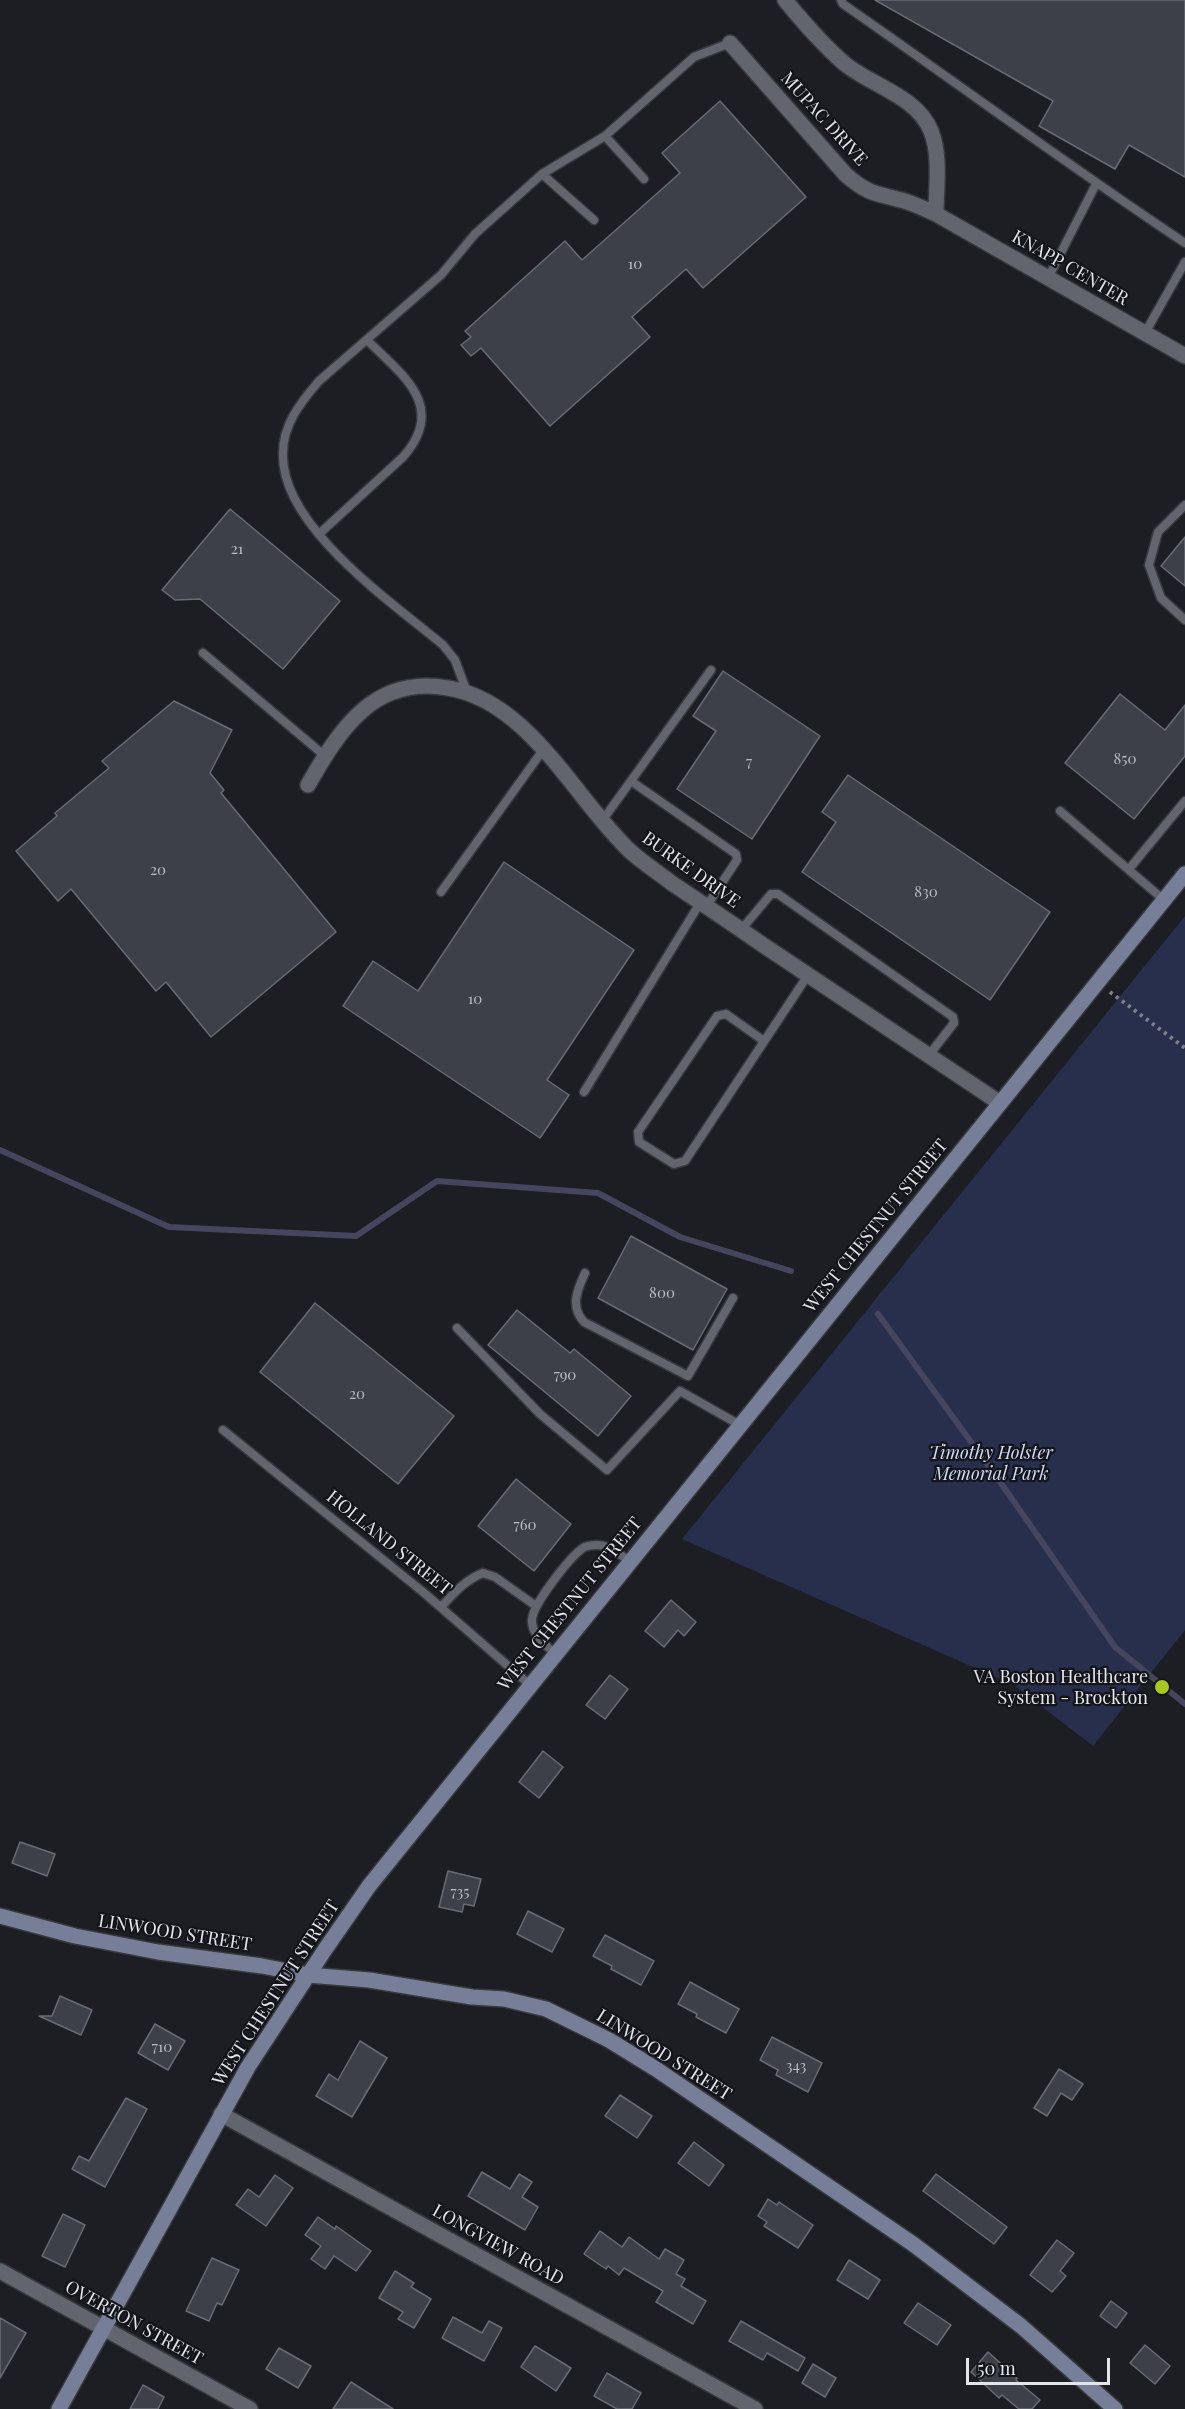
<!DOCTYPE html>
<style>
body{margin:0}
#map{position:relative;width:1185px;height:2409px;overflow:hidden;background:#1c1e24;font-family:"Playfair Display",serif}
canvas{display:block}
.scale{position:absolute;left:966px;top:2358px;width:144px;height:27px;box-sizing:border-box;border:3px solid #e3e5e9;border-top:0;padding-left:8px;font-size:18px;line-height:21px;white-space:nowrap;color:#e3e5e9;-webkit-text-stroke:4px #13151b;paint-order:stroke}
</style>
<div id="map">
<canvas width="1185" height="2409"></canvas>
<div class="scale">50 m</div>
</div>
<script>
const ctx = document.querySelector('canvas').getContext('2d');
ctx.lineJoin = 'round';
function fill(path, color) { ctx.fillStyle = color; ctx.fill(path, 'evenodd'); }
function trace(path, color, width, dash) { ctx.strokeStyle = color; ctx.lineWidth = width; ctx.lineCap = dash ? 'butt' : 'round'; ctx.setLineDash(dash || []); ctx.stroke(path); }
function write(font, color, halo, rows, align = 'center') {
  ctx.font = font + ' "Playfair Display",serif'; ctx.lineWidth = 4.5; ctx.setLineDash([]); ctx.textBaseline = 'middle'; ctx.strokeStyle = halo; ctx.fillStyle = color; for (const [text, x, y, turn = 0] of rows) {
    ctx.save(); ctx.translate(x, y); ctx.rotate((+turn || 0) * Math.PI / 180); ctx.textAlign = isNaN(turn) ? turn : align; if (halo) ctx.strokeText(text, 0, 0); ctx.fillText(text, 0, 0); ctx.restore();
  }
}
fill(new Path2D(`
 M1185 916V1630L1093 1746 1014 1685 682 1539Z`), '#282f4c');
trace(new Path2D(`
 M0 1150 169 1227 356 1236 437 1181 598 1193 680 1237 791 1271
 M878 1314 1003 1486 1115 1647 1185 1704`), '#46455e', 6);
const building = new Path2D(`
 M875 0H1185V177L1129 145 1115 169 1039 126 1053 101Z
 M720 101 806 197 703 288 686 269 632 317 650 337 550 426 481 348 471 356 461 345 471 337 465 331 565 241 582 260 680 173 662 153Z
 M230 509 340 601 283 669 200 599 175 600 162 590Z
 M1185 537V586L1161 566Z
 M723 671 820 736 752 839 677 789 716 731 693 716Z
 M1120 694 1165 730 1185 705V756L1134 819 1065 763Z
 M174 701 232 730 210 773 224 790 221 793 336 932 211 1037 166 982 156 991 71 889 58 901 16 851 57 816 55 813 109 768 102 761Z
 M848 775 1050 912 990 1000 802 872 836 822 822 812Z
 M504 862 634 950 547 1080 569 1095 540 1138 343 1006 373 961 418 991Z
 M631 1236 727 1289 693 1350 598 1298Z
 M315 1303 454 1416 398 1484 260 1372Z
 M517 1310 570 1353 574 1349 631 1396 598 1436 488 1345Z
 M516 1479 571 1524 534 1571 478 1526Z
 M671 1600 696 1622 684 1636 678 1630 664 1647 645 1631Z
 M610 1675 628 1689 605 1719 586 1705Z
 M543 1751 563 1767 539 1798 519 1782Z
 M20 1842 55 1854 47 1876 12 1863Z
 M448 1871 481 1879 474 1906 464 1904 462 1912 439 1907Z
 M528 1911 564 1929 552 1952 517 1934Z
 M605 1935 654 1961 641 1985 611 1969 612 1966 593 1956Z
 M690 1982 739 2009 726 2033 696 2017 697 2014 678 2004Z
 M60 1996 92 2010 81 2035 39 2016H52Z
 M155 2024 185 2041 168 2070 138 2053Z
 M772 2037 822 2063 808 2092 776 2075 778 2070 760 2060Z
 M360 2041 387 2058 352 2117 316 2096 329 2074 338 2080Z
 M1059 2069 1083 2084 1072 2100 1061 2093 1047 2116 1034 2108Z
 M620 2095 652 2116 637 2138 605 2116Z
 M126 2098 147 2109 105 2187 72 2169 79 2156 89 2161Z
 M694 2142 724 2165 709 2186 678 2163Z
 M482 2172 510 2189 519 2174 532 2182 522 2197 538 2207 525 2230 468 2196Z
 M936 2174 1007 2227 994 2244 923 2191Z
 M275 2175 293 2188 266 2226 236 2205 248 2189 259 2197Z
 M768 2199 777 2205 779 2202 813 2225 798 2248 764 2226 767 2222 758 2216Z
 M63 2214 85 2225 65 2267 42 2256Z
 M318 2217 335 2229 336 2226 371 2251 356 2271 334 2256 325 2269 311 2259 321 2246 305 2235Z
 M600 2231 622 2247 629 2237 659 2259 665 2249 684 2260 676 2274 685 2279 681 2286 706 2301 693 2324 656 2302 663 2291 624 2268 619 2275 608 2266 606 2269 584 2254Z
 M1057 2240 1074 2253 1060 2271 1066 2276 1052 2292 1030 2275Z
 M212 2258 239 2270 222 2305 217 2303 209 2321 186 2311Z
 M849 2260 880 2280 868 2299 837 2280Z
 M395 2271 414 2283 411 2287 431 2299 414 2328 398 2319 403 2312 379 2298Z
 M1111 2301 1127 2313 1116 2328 1100 2316Z
 M918 2303 951 2325 937 2345 904 2323Z
 M453 2317 482 2333 489 2321 502 2328 484 2361 442 2338Z
 M0 2318 26 2333 0 2378Z
 M741 2321 805 2358 798 2371 767 2353 763 2360 729 2341Z
 M1145 2345 1170 2366 1155 2384 1130 2363Z
 M535 2346 571 2368 556 2391 521 2367Z
 M279 2348 311 2366 298 2388 266 2369Z
 M988 2352 1017 2378 1016 2380 1040 2400 1032 2409H1019L1002 2395 999 2398 971 2372Z
 M813 2364 836 2378 825 2397 802 2383Z
 M607 2373 641 2393 632 2409H617L594 2396Z
 M351 2382 393 2409H333Z
 M143 2385 164 2397 158 2409H130Z`);
fill(building, '#3d4047');
trace(building, '#686b73', 1.5);
const lane = new Path2D(`
 M841 0 843 4C957 83 1069 166 1185 243
 M605 136 644 179
 M594 220 542 174 605 136 694 57 730 43
 M1048 278 1096 184
 M1145 333 1185 262
 M1185 505 1158 532 1149 565 1161 598 1185 620
 M319 534 403 457C448 406 402 375 367 340
 M203 653 325 756
 M467 692 455 660 443 645C393 603 280 526 283 453 283 424 301 402 319 381L441 275 475 234 542 174
 M631 781 736 854 737 860 706 907
 M1060 811 1164 900
 M602 821 711 670
 M1129 869 1185 801
 M441 892 543 750
 M741 930 771 894H778L953 1017 954 1023 929 1055
 M764 1041 726 1014 717 1016 638 1132 639 1142 674 1164 685 1161 808 975
 M584 1092 700 903
 M585 1273C577 1290 570 1307 584 1322L688 1376 733 1298
 M457 1328 540 1414 607 1470 680 1391 740 1425
 M223 1430 423 1592 530 1685
 M441 1607C454 1593 465 1580 483 1573L495 1577 536 1606
 M555 1654C546 1645 531 1634 532 1620 532 1605 570 1557 583 1548 586 1546 593 1545 597 1545 609 1545 620 1555 630 1561`);
const street = new Path2D(`
 M785 0C803 22 823 45 845 64 872 86 917 96 931 131 941 156 936 188 936 214
 M730 43 846 175C868 194 875 193 901 200 913 203 925 209 936 214L1185 356
 M308 785C340 729 374 675 448 688 529 701 575 799 630 851 643 863 659 873 673 884 703 904 733 924 763 945 842 997 921 1050 1000 1103
 M221 2114 755 2409
 M0 2271 250 2409`);
const secondary = new Path2D(`
 M0 1916 75 1936 158 1952 262 1966 308 1975 369 1980 472 1997 504 1999 546 2009 609 2040 656 2069 913 2244 1021 2326 1115 2409
 M59 2409 248 2067 324 1951 369 1886 1185 874`);
trace(lane, '#37393d', 11);
trace(street, '#37393d', 18);
trace(secondary, '#37393d', 18);
trace(new Path2D(`
 M1110 992 1185 1048`), '#7f8186', 4, [3, 4.5]);
trace(lane, '#63656e', 8);
trace(street, '#63656e', 15);
trace(secondary, '#777e97', 15);
for (const [x, y, r, color] of [
 [1162,1687,8,"#a6c820"]
]) { const dot = new Path2D(); dot.arc(x, y, r, 0, 2 * Math.PI); ctx.fillStyle = color; ctx.fill(dot); trace(dot, '#13151b', 2); }
write('15px', '#babcc0', null, [
 ["10",635,264],
 ["21",237,549],
 ["850",1125,759],
 ["7",749,762],
 ["20",158,870],
 ["830",926,892],
 ["10",475,999],
 ["800",662,1293],
 ["790",565,1375],
 ["20",357,1394],
 ["760",525,1525],
 ["735",460,1892],
 ["710",162,2047],
 ["343",796,2066]
]);
write('18px', '#e3e5e9', '#13151b', [
 ["MUPAC DRIVE",824,119,48],
 ["KNAPP CENTER",1070,268,30],
 ["BURKE DRIVE",691,870,36],
 ["WEST CHESTNUT STREET",876,1226,-51],
 ["HOLLAND STREET",389,1543,39],
 ["WEST CHESTNUT STREET",570,1604,-51],
 ["LINWOOD STREET",175,1933,9],
 ["WEST CHESTNUT STREET",276,1993,-57],
 ["LINWOOD STREET",664,2055,32],
 ["LONGVIEW ROAD",498,2245,29],
 ["OVERTON STREET",134,2323,29]
]);
write('italic 18px', '#cfd9f7', '#13151b', [
 ["Timothy Holster",991,1453],
 ["Memorial Park",991,1474]
]);
write('18px', '#e3e5e9', '#13151b', [
 ["VA Boston Healthcare",1148,1677],
 ["System - Brockton",1148,1698]
], 'right');
</script>
